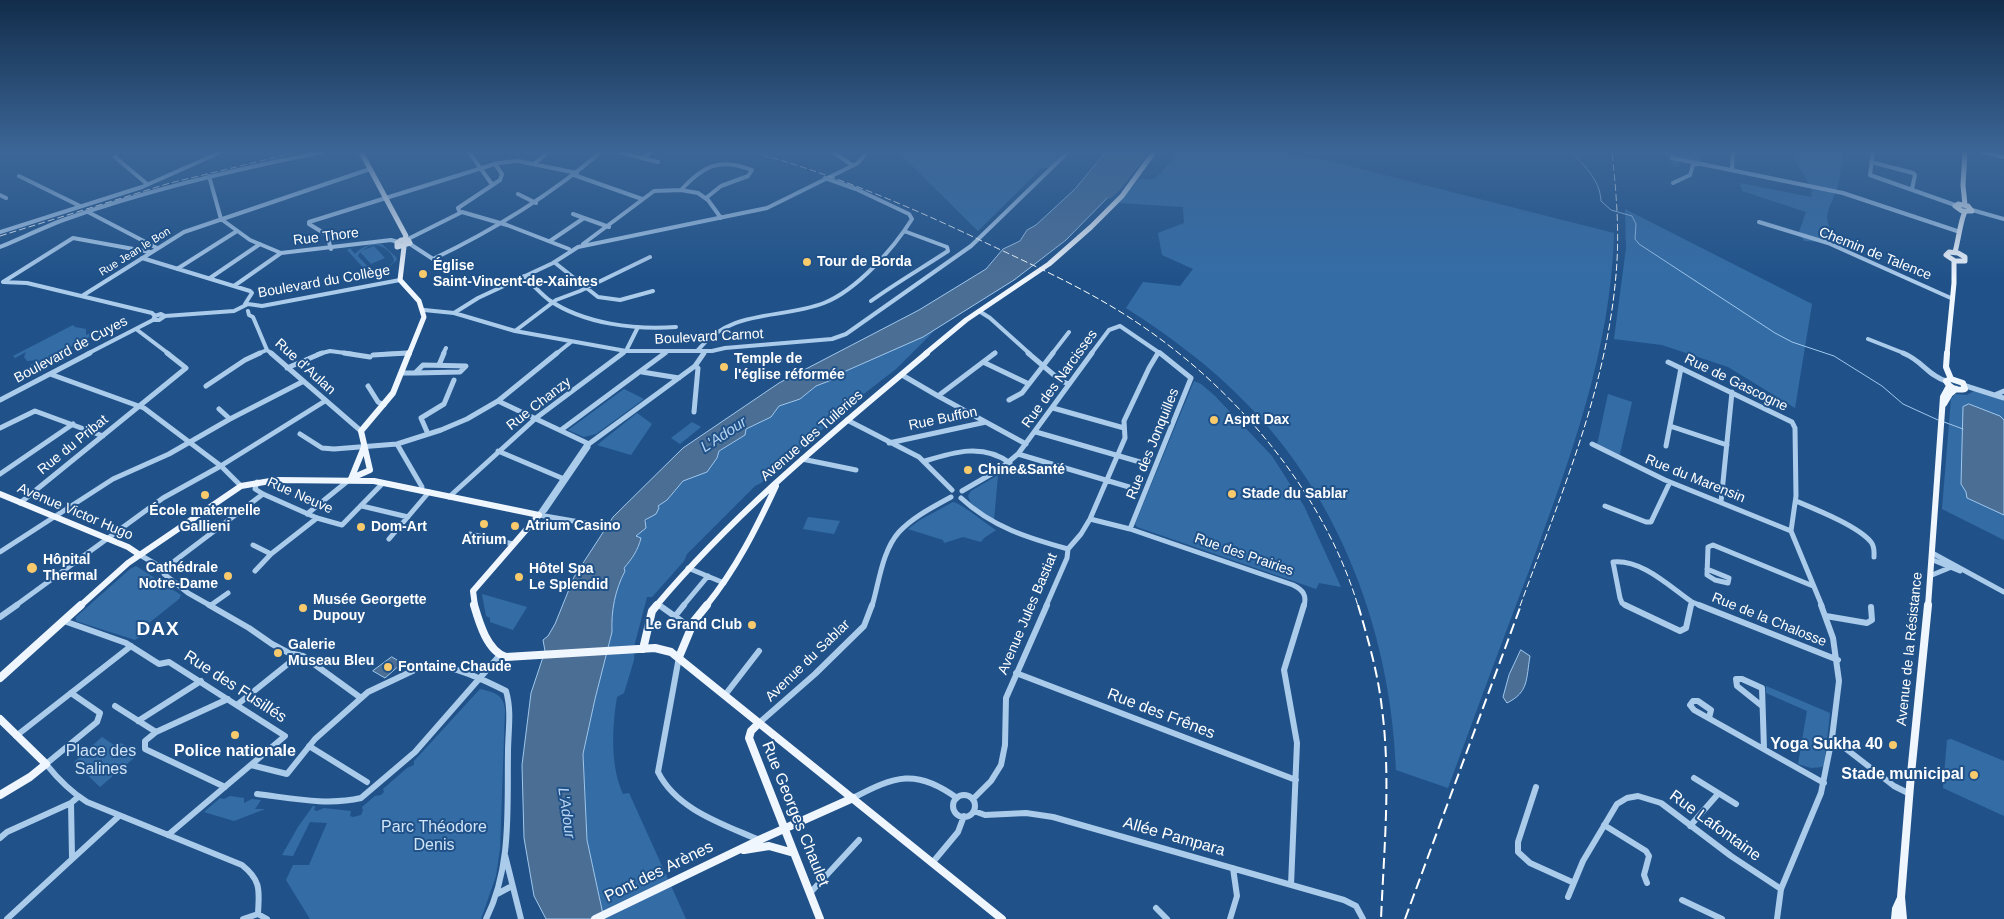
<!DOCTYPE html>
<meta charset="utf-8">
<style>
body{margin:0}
canvas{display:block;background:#205289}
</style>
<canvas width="2004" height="919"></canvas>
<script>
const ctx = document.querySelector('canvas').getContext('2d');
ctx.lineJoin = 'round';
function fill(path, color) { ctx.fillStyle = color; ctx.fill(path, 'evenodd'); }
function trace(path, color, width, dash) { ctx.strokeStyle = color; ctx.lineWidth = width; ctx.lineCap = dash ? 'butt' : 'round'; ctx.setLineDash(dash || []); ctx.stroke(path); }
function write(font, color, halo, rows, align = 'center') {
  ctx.font = font + ' Helvetica,sans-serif'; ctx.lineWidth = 4; ctx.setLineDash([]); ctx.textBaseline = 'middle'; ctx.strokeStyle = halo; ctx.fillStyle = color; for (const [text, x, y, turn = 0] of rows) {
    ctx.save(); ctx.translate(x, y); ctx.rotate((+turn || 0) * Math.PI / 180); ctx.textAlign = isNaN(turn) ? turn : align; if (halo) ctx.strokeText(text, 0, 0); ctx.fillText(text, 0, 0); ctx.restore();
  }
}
fill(new Path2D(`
 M898 152H1066L1048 168H1042L978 231Z
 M1180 152H1269L1321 159 1614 233C1611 350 1570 459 1530 568 1502 641 1475 715 1448 788L1396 770C1391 635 1341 498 1244 401 1209 365 1168 335 1126 308L1143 282 1180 286 1193 269 1162 255 1158 233 1184 223 1183 207 1119 203 1139 179H1155Z
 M1661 152H1701L1700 161H1679V167L1674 166 1666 155Z
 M1790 152H1844C1841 164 1841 179 1836 191 1828 214 1821 215 1836 239L1827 242 1804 241 1799 232 1806 212 1742 191 1740 183 1811 197 1812 189Z
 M1625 209 1812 304 1795 408 1728 367 1662 345 1614 339 1626 248Z
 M382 244 396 257 397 260 386 269 372 271 374 274 370 275 347 250 350 248 355 254C362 246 372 243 382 244ZM376 245C384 246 393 253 394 261 388 269 379 270 370 269L358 256 360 252 371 264 385 258 374 246 361 251 369 246Z
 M73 325 75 327 86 329V335L93 332 95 334 33 367 30 365 39 360 27 361 24 357 26 352 15 358 13 356Z
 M935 330 896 369 847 407 781 467 761 483 755 486 687 554 684 561 652 597H647L635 643 634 660 624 693 617 697C612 726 610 766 623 794L629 793 686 919H604L587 840 583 755 595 699 612 632C611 611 615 590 624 571L623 568 635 554V537L657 506 667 500 683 481 711 467 719 451 745 435 746 429 750 426 779 406 800 399 816 386 838 374Z
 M1194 381 1201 384 1215 396 1272 456 1304 506 1341 587 1319 583 1316 589 1137 527 1135 524Z
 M624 389 644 399 596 434 584 437 568 430Z
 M1974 391 1992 395 2004 400V540L1942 509 1951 399 1955 394 1967 395Z
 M1608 394 1632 402 1619 458 1597 445Z
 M637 413 652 424 631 455 597 445Z
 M692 422 701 427 680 444 671 438Z
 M998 475 994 520C984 514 971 508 968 496L971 491Z
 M953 502C961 503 986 524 996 530L984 538 981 542 963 537 944 543 943 540 908 529 920 520Z
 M808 517 840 521 834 534 803 529Z
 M136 566 181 595 179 599 144 627 145 628 136 635 139 637 135 640 76 621V617L130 569Z
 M482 594 527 607 513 630 490 622V618L486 616Z
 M1766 686 1830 713 1824 765 1822 767 1811 768 1798 764 1807 711 1766 693Z
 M480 689C493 692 503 694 505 709L500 849 496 876 481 919H310L286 880 293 865H309L327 823 310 822 293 856 282 855 298 827 313 806H315L314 810 317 811 324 808 351 811 350 816 353 817 361 815 363 810 362 807 375 796 381 795 384 792 383 789 407 768 414 765V761Z
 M102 737 117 747 121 743 126 746 123 748 135 757 100 787 74 762Z
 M1951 739 2004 761V816L1943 788 1947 740Z
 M230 796 244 798V803L252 799 261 800 255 809H265L234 821 204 812 220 798 224 799Z`), '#346da6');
const water = new Path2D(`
 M1106 152H1145L1117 188 1066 240 1014 280 923 337 839 374 829 381 816 386 800 399 779 406 771 417 746 429 745 435 719 451 717 458 707 472 683 481 667 500 658 506 659 508 656 514 645 520 646 528 636 536 641 538C638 550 632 559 624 568L625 571C615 590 611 611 612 632L595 699 583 754 587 840 604 919H546L534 896 524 838 522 765 531 693 545 651 543 640 548 636 555 624 574 577 613 517 683 448 779 383 919 310 986 269 1003 249 1020 241 1027 230 1036 225 1075 189Z
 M1969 404 2000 416 2004 420V515L1967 498 1966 492 1961 484 1963 407Z
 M1521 650 1530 656C1526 679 1529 692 1507 703L1503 697 1509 675Z
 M392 657 402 663 385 678 373 671Z`);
fill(water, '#4b6e95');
trace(water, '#9fc6ec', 1);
trace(new Path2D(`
 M1572 152C1585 167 1600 180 1601 201L1611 210 1632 216 1636 224 1635 239 1639 244 1775 333 1792 342 1834 356 1882 386 1903 404 1938 420
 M1944 422 1963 429`), '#9fc6ec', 1);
trace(new Path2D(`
 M1109 195 1117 188 1145 152`), '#4b6e95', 7);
trace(new Path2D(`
 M0 152H2
 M469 152 491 183 494 184
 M619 152 658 162
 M833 152 852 165
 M1873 152 1870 175 1955 205
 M1983 152 2004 157
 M115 157 147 184
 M643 158 651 152
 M1672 158 1843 193 1957 231
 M1871 162 1913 173 1915 175 1912 189
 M534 164 548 152
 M1732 170 1733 152
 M574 175 642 199
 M19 176 80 206
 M209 176 221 219 250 240 281 253 391 240 398 242
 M1673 183 1690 175 1693 165 1698 164
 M681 190C703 166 720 157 752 170L748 176 721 186 706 198
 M518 194 536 203
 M0 195 6 198
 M1972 210 2004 219
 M88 212 157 248
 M460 213 458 208 500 180 502 174 495 164
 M573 214 609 227
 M1759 222 1828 243 1953 299
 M0 232 142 187 221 152
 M406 240 462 212 507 225 569 249
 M550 241 584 218
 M410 244 433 259C494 230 549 196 601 152
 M583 244 654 191 681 190 698 193 708 200 721 218
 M0 247C22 238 44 227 66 219 150 189 236 169 323 152
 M331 249 327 235 309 224V222L498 163 518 161 577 173
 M142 258 250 291 252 293 245 304
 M554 262 598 297 620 300 653 291
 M177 269 237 231
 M524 276C532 284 540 293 549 300 584 324 635 330 676 327
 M210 278 260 244
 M3 282 73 238 150 252
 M3 282 27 283 152 313 155 316
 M234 286 281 253
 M82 296 184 232 370 169
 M871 301C896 283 922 268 948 251L947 247 904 231
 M424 310 454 313 515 331 626 351H712L725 348 832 339 846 334 971 246 1068 152
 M248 311 249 315 253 317 267 350 272 354
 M979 311 990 318 1030 354
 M454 313 478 298 553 263 578 247 767 208 858 163 867 152
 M153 320 155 316 161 314 165 316 234 311 248 304 262 306 400 280
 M153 320H159L165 316
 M136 329 169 354
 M515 331 556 300 580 291 650 257
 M1868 339 1906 354
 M698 350C732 308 779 320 824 303 857 290 894 248 912 219L909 214 856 189 825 178
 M87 354 153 320
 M257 354 267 350
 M318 354 330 351 353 354
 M384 354 410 353
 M443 354 446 348
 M556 354 571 342
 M621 354 626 351 638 327
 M663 354 668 351
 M703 354 705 351
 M993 354 995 353
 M1052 354 1069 332
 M1091 354 1109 330 1120 326 1161 354
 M1157 354 1159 352`), '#abcbeb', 4);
trace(new Path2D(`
 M271 353 361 431
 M344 353 370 357
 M1028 353 1061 381 1069 384
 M1903 353C1923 361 1927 375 1946 381
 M373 355 407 353
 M983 362 1029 384
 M1668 362 1792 422 1795 428 1796 496 1791 531 1822 606
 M423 365 466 366 460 372 415 373Z
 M439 365 444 353
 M287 368 322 353
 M642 372 679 378
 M402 373H415
 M50 374 144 408 221 466 241 486
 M902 375 938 396 995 353
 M206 386 245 360 260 353
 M368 386 378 402 384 405
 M1966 386 2004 398
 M1997 394 2004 391
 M938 396 1026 444
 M0 400 90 353
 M1009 400 1022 393 1053 353
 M498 401 589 444
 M1053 408 1124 428
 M219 409 230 419
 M694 412 698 368 695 366
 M847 420 919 457 952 490
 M1670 426 1727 445
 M0 428 35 411 103 436
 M561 430 665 353
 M1036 432 1140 462
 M300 434 322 448 334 449 397 444 441 430 467 419 498 401 557 353
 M428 434 421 418 444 404 454 380
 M889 443 986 422
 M397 444 422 487 420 490
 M1592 444 1665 480 1791 531
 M1666 446 1681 368
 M498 451 564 479
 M1018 454 1129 487
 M802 459 856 470
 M925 461C954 452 983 443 1010 463
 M0 474 73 424
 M257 482 255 489 263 494 317 518 342 525 383 483
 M962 491 1000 469 1018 454 1092 353
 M449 497 536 418 623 353
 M961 498C992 527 1028 538 1068 549
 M1796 501C1815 509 1858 526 1871 542 1875 547 1874 552 1874 557
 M1721 502 1732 392
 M20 503 186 368 167 353
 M362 506 408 517
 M1605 506 1646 522H1651L1670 482
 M307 514 349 480
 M539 515 586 446 695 366 704 353
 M539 515 545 510 588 447
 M539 515 591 524
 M1090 519 1130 529 1293 585C1303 590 1307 595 1304 606
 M1130 529 1191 378 1160 353
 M470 534 513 544
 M389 539 429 492
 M253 545 271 554
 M1068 549 1081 534 1090 519 1125 438 1124 421 1149 368 1158 353
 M0 552 113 479 169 454 230 419 302 382
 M1934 554 2004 592
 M140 555 164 569
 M1933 560 1960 571
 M688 568 724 583
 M164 569V574L188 593 211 606
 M164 569 263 494
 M1707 569 1729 578 1728 583 1715 580 1707 575 1708 547 1713 545 1813 586
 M255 571 271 554 317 518
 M1932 575 1949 568
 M1692 602 1702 606
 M658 604 661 606
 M211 605 228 593
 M15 606 163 498 219 467 325 401
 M683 606 708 576
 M872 606C879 583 882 551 899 532 913 517 933 507 951 497
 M1046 606 1067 558 1068 549
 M1627 606 1622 603 1620 598 1613 562C1642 559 1670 587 1692 602
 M1691 606 1692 602`), '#abcbeb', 5);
trace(new Path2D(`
 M209 605 249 628 272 644 289 653 303 656 361 698
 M659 605 690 627
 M1625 605 1680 631 1686 628 1691 605
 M1699 605 1838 660
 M676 615 684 605
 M1826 616 1867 623 1872 620 1871 607
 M0 617 17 605
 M64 621 126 643 159 664 169 662 285 736 168 835
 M679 657 658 772C677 810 723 824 759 840
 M1016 673 1296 780
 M71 693 100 713 97 722 46 764C58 779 71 792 87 802L242 865C262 881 259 891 258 914
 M725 695 759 651
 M238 704 299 655
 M115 706 156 732
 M1762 706 1737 686 1736 679H1742L1762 688 1764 749
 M1709 718 1711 710 1698 701H1693L1690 705 1694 710 1824 783
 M138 721 201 681
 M759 723 815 674 864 626 872 605
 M16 736 131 646
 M1832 738 1894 786 1910 794
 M309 746 367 782
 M251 765 287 774 315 739 368 692 423 666C452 664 480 678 506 691 512 711 508 732 508 752 507 809 512 867 486 919
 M1694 778 1736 804
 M225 787 145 749V741L156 732 228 699
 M1536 787 1518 842V852L1530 863 1572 882
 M257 794C291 798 327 806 361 798L415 752 500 655
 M953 806a11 11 0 1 1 22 0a11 11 0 1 1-22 0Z
 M853 798C895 776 916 768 957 798
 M973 799 991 781 1001 765 1005 745 1006 698 1047 605
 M71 803 72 857
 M974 811 985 815 1026 813 1053 817 1344 900 1356 906 1363 919
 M1604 825 1646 851 1649 856 1644 875 1647 883
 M1690 826 1718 794
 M0 838 7 832 71 803 78 797
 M505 855 521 919
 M933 862 958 832 964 816
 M1291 885 1297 743 1284 670 1304 605
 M810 893 859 840
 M497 894 512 886
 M1568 897 1583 861 1617 804 1627 798 1638 796 1661 803 1731 856 1781 889
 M1682 900 1722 919
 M1156 908 1167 919
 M7 919 119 816
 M243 919 258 914 267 919
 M1230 919 1237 896 1233 868
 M1777 919 1781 889 1821 793 1832 738 1839 681 1833 638 1821 605`), '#abcbeb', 6);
trace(new Path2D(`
 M361 152 406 236 404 240
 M1965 152 1963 185 1965 205
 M1958 204 1968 206 1972 211H1962L1955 206Z
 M401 240H408L410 243 397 247V243Z
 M404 247 400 280 419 301 424 317 409 354
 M1949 252 1958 253 1965 257V261H1955L1946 255Z
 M1955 252C1958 242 1961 218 1965 212
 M925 354 966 320 1049 264 1091 227 1122 196 1154 152
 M1947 354 1954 283V261`), '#f0f6fe', 5);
trace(new Path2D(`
 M1947 353 1946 367 1951 379
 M1951 379 1963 383 1965 389C1957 391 1950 388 1946 381Z
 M1944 404 1950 394 1956 389
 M352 478 370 470 361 431 393 393 409 353
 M351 479 364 447
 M0 494 128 547 140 555
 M80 606 128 563 241 486 276 480 374 481 539 515
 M475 606 473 591 539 515
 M656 606C736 511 832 433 927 353
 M706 606C736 569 756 529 776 486
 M1928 606 1943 397 1949 386`), '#f0f6fe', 6);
trace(new Path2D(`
 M474 605C479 622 487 651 506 657L655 648 671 652 1002 919
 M643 649 652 611 657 605
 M679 657 694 621 707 605
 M0 678 81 605
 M0 719 46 764 30 777 0 795
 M759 723 751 731 749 738 820 919
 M744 850 769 846 794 853
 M595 919 759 840 853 798
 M1895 919 1896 909 1901 898
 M1903 919 1901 897 1911 774 1928 605`), '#f0f6fe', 8);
trace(new Path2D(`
 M752 152C833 174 909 206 984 242 1039 268 1095 293 1145 328 1239 393 1325 495 1358 606
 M0 236 170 183 298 152
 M1520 606C1561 494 1610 382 1617 261 1619 225 1616 189 1612 152`), '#fff', 1, [7, 3]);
trace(new Path2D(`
 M1358 605C1368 639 1378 673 1382 709 1391 778 1384 849 1381 919
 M1405 919 1521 605`), '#fff', 2, [11, 5]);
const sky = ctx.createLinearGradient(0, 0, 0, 280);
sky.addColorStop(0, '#122d4b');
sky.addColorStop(0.54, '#3c6697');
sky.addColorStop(1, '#3c669700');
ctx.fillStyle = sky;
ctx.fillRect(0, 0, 2004, 280);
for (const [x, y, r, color] of [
 [807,262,5,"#f8ca6c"],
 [423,274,5,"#f8ca6c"],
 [724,367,5,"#f8ca6c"],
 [1214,420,5,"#f8ca6c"],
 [968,470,5,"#f8ca6c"],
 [1232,494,5,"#f8ca6c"],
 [205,495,5,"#f8ca6c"],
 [484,524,5,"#f8ca6c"],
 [515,526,5,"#f8ca6c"],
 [361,527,5,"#f8ca6c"],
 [32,568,6,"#f8ca6c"],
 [228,576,5,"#f8ca6c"],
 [519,577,5,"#f8ca6c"],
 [303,608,5,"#f8ca6c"],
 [752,625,5,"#f8ca6c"],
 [278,653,5,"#f8ca6c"],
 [388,667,5,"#f8ca6c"],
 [235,735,5,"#f8ca6c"],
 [1893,745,5,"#f8ca6c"],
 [1974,775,5,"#f8ca6c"]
]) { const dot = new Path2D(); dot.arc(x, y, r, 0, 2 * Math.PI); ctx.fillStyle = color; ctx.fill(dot); trace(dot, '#205289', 2); }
write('11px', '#fff', '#205289', [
 ["Rue Jean le Bon",135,252,-32]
]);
write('14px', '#fff', '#205289', [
 ["Rue Thore",326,237,-7],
 ["Chemin de Talence",1875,254,22],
 ["Boulevard du Collège",324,282,-10],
 ["Boulevard Carnot",709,337,-3],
 ["Boulevard de Cuyes",71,350,-28],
 ["Rue d'Aulan",305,367,42],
 ["Rue des Narcisses",1060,379,-54],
 ["Rue de Gascogne",1736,383,26],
 ["Rue Chanzy",539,404,-38],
 ["Rue Buffon",943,419,-12],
 ["Avenue des Tuileries",812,436,-41],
 ["Rue des Jonquilles",1153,444,-68],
 ["Rue du Pribat",73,445,-39],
 ["Rue du Marensin",1695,479,22],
 ["Rue Neuve",300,496,24],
 ["Avenue Victor Hugo",75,512,23],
 ["Rue des Prairies",1244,555,19],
 ["Avenue Jules Bastiat",1028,614,-67],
 ["Rue de la Chalosse",1769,620,22],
 ["Avenue de la Résistance",1910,649,-84],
 ["Avenue du Sablar",808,661,-44]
]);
write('bold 14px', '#fff', '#205289', [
 ["Tour de Borda",817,262],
 ["Église",433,266],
 ["Saint-Vincent-de-Xaintes",433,282],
 ["Temple de",734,359],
 ["l'église réformée",734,375],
 ["Asptt Dax",1224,420],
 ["Chine&Santé",978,470],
 ["Stade du Sablar",1242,494],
 ["École maternelle",205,511,"center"],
 ["Gallieni",205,527,"center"],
 ["Atrium Casino",525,526],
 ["Dom-Art",371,527],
 ["Atrium",484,540,"center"],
 ["Hôpital",43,560],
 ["Thermal",43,576],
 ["Cathédrale",218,568,"right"],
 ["Notre-Dame",218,584,"right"],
 ["Hôtel Spa",529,569],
 ["Le Splendid",529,585],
 ["Musée Georgette",313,600],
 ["Dupouy",313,616],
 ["Le Grand Club",742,625,"right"],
 ["Galerie",288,645],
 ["Museau Bleu",288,661],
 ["Fontaine Chaude",398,667]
], 'left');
write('italic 15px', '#b7d4f2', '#205289', [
 ["L'Adour",724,435,-33],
 ["L'Adour",566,813,82]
]);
write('16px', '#fff', '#205289', [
 ["Rue des Fusillés",235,687,33],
 ["Rue des Frênes",1161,714,21],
 ["Rue Georges Chaulet",795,814,68],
 ["Rue Lafontaine",1715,826,36],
 ["Allée Pampara",1174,837,16],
 ["Pont des Arènes",659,872,-26]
]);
write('bold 16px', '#fff', '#205289', [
 ["Yoga Sukha 40",1883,745],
 ["Police nationale",235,752,"center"],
 ["Stade municipal",1964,775]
], 'right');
write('16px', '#d0e4f8', '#205289', [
 ["Place des",101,752],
 ["Salines",101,770],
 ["Parc Théodore",434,828],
 ["Denis",434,846]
]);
ctx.letterSpacing = '1px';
write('bold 19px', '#fff', '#205289', [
 ["DAX",158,630]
]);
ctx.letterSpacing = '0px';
</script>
